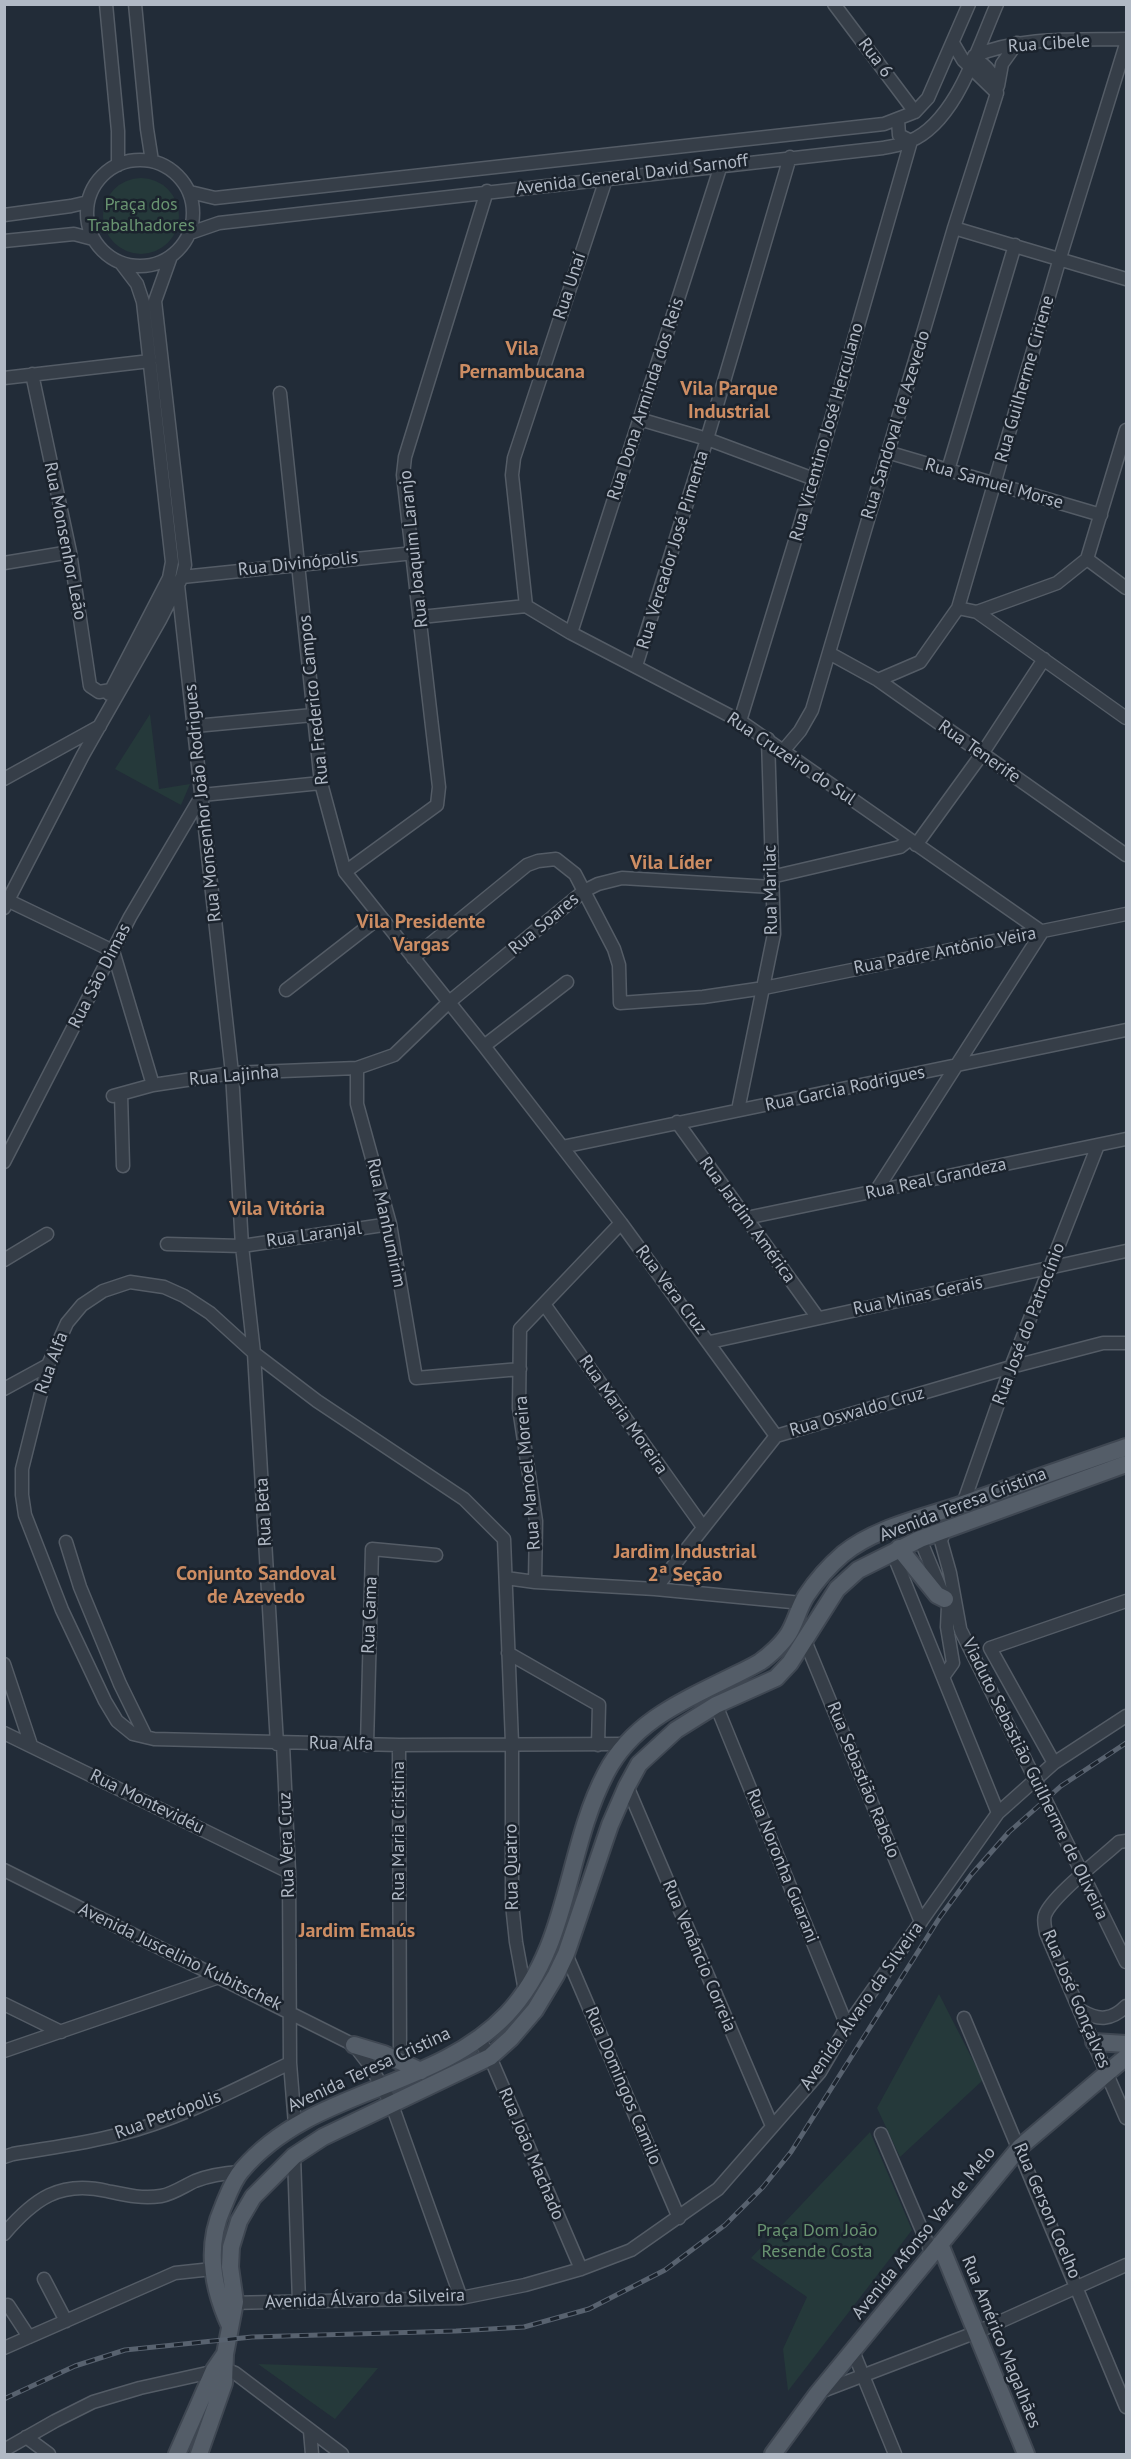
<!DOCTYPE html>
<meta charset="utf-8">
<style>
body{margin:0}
#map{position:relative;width:1131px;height:2459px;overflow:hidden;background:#222c38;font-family:"PT Sans",sans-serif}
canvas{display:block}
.frame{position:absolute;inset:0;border:6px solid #b1b9c5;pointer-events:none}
</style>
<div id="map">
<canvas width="1131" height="2459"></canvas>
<div class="frame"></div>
</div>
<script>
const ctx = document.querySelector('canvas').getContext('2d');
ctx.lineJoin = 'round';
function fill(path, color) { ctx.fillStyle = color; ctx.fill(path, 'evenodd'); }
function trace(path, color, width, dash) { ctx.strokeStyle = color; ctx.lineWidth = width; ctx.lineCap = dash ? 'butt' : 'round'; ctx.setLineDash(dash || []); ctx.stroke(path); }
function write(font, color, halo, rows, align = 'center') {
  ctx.font = font + ' "PT Sans",sans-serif'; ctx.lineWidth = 5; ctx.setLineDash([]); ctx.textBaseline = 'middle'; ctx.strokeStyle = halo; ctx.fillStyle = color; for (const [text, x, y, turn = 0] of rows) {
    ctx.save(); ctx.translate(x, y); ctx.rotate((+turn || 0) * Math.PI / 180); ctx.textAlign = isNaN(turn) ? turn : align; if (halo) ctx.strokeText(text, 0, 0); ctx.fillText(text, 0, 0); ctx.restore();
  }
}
fill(new Path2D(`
 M103 216a38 38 0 1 1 76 0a38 38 0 1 1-76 0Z
 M150 714 159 789 190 784 181 805 115 769Z
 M939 1994 983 2080 900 2157 877 2108Z
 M870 2132 912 2230 788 2391 783 2349 807 2297 751 2258Z
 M258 2364 378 2368 335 2419Z`), '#25393a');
const minor = new Path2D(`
 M106 4 118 131V165
 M135 4 147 129 152 161
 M834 4 915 112
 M953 43 963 60 997 93
 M974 56C1022 36 1075 40 1126 39
 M998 86 1002 64 1017 43
 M87 213a53 53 0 1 1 106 0a53 53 0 1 1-106 0Z
 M190 192 215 198 884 124 915 112 928 98 969 4
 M4 215 71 206 88 202
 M954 228 1126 279
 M190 233 219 223 883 148C892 146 902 145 910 141 956 122 978 47 997 4
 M4 241 74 234 93 239
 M32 374 70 552 90 686 99 692 111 690
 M4 378 150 361
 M280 393 321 783 345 872 484 1046 621 1223 776 1436
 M639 419 707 439 814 479
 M887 452 1101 515
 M948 470 1015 245
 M1087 559 1126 588
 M4 563 70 552
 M182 577 414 553
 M178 585 232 1073 242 1246 254 1353 277 1744
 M526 606 512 475 514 458 606 179
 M958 608 977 612 1057 583 1087 559 1126 430
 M977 612 1126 718
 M421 617 526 606 571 633 740 721 1042 932 876 1191
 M571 633 721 165
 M829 653 878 680 1126 855
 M636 666 707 439 790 157
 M878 680 920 662 958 608 1060 258 1126 44
 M109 694 169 578 172 562 143 302 137 284 121 263
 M740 721 814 479 911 141 899 135 898 120
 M195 726 313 715
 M783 751 800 731 812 710 954 228 997 93C995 76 989 66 973 58
 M4 779 100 726
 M916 845 982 754 1044 659
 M345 872 437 805 439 787 403 475 405 457 487 191
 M771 877 900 847 909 840
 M9 901 113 951 153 1085
 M4 908 83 755 160 620 182 577 185 565 155 301 170 259
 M413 958 527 865 538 861 556 859 575 874 614 949 619 965 620 1003 703 997 764 988 1126 914
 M286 990 380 917
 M484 1046 567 982
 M357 1068V1104L390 1224 416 1378 520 1369
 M121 1094 123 1166
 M113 1096 153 1085 232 1073 357 1068 394 1055 448 1003 584 891 598 884 622 878 772 887
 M738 1110 774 934 768 739
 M677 1122 818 1318
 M562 1147 1126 1030
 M4 1162 130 917 202 795 321 783
 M746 1218 1126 1139
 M167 1244 242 1246 390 1224
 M4 1260 47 1234
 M544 1304 703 1527
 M710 1342 1126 1251
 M4 1389 48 1365
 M963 1504 1011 1367 1098 1145
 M945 1529 941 1541 950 1573 960 1628
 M920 1539 944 1597
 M66 1542 80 1587 120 1684 146 1737
 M892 1551 998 1813
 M506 1578 535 1582 655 1589 802 1603
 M535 1582 536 1521 519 1408 520 1329 621 1223
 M655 1589 776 1436 1011 1367 1103 1343H1126
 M804 1638 921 1922
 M508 1653 599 1705 598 1745
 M4 1664 31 1745
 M943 1677 953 1663 947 1627 948 1606
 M716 1705 847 2026
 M4 1733 289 1872
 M283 1744 289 1872 290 2063 295 2125
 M367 1745 372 1549 436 1555
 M399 1745 400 2061
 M1054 1763 990 1648 1126 1601
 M627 1786 772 2126
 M1126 1841 1119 1842C1103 1857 1052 1896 1045 1915 1043 1921 1045 1927 1046 1933L1126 2118
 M4 1870 354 2045 371 2067 392 2105 461 2298
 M1098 1905 1126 1962
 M566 1954 679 2218
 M525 1991 516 1942 512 1904V1743L504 1539 464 1499 317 1401 254 1353 210 1313 184 1296 164 1287 130 1282 103 1291 82 1305 67 1323 48 1365 22 1469V1495L25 1515 62 1610 105 1701 117 1721 133 1734 154 1739 399 1745 626 1744
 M4 2004 61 2032
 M1082 2011C1099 2021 1112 2020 1126 2006
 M964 2018 1126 2407
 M479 2039 490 2057 581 2269
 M4 2051 219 1977
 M881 2134 932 2254
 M294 2156 299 2302
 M4 2157 13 2154C48 2148 83 2144 117 2135 178 2120 234 2090 290 2063
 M4 2234C34 2199 60 2180 107 2191 126 2195 142 2199 161 2196 173 2194 184 2186 195 2181 210 2175 224 2173 240 2172
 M44 2279 66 2321
 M228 2303 461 2298 525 2285 581 2269 631 2250 718 2189 820 2072 847 2026 998 1813 1054 1763 1126 1716
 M8 2305 29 2337
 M4 2348 175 2273 212 2269
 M853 2351 895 2454
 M820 2392 977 2332 1126 2265
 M310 2431 312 2454
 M26 2437 49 2454
 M4 2450 55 2421 93 2402 140 2388 225 2369 235 2373 342 2454`);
const major = new Path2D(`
 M899 1548 937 1595 945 1599
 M1094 2042 1126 2044
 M354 2045 384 2054 421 2071
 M940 2244 1026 2454
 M230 2326C212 2287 205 2247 223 2207 228 2195 233 2180 242 2170 311 2088 434 2091 507 2014 570 1947 565 1851 606 1773 632 1723 680 1702 729 1678 739 1673 750 1668 760 1662 769 1656 783 1643 789 1633 796 1621 799 1607 806 1596 816 1581 829 1566 843 1554 876 1527 924 1518 963 1504 1018 1484 1072 1466 1126 1447
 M177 2454 214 2370 225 2354
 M199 2454 224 2383 225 2354 235 2302 230 2267 231 2247 239 2221 253 2197 294 2156 323 2137 490 2057 511 2038 535 2010 556 1975 566 1954 610 1825 627 1786 639 1764 676 1730 716 1705 776 1678 790 1663 837 1589 858 1570 920 1539 1126 1464
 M773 2454 818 2393 1020 2147 1126 2057`);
trace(minor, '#545c66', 15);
trace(major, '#3f4752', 20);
trace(minor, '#363e48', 12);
trace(major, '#545d68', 16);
const rail = new Path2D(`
 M4 2399 75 2366 125 2350 252 2337 456 2331 524 2327 589 2309 665 2270 725 2225 763 2187 791 2152 940 1917 971 1875 1009 1832 1061 1786 1126 1743`);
trace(rail, '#58626f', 5);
trace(rail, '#1b232d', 3, [9]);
const minorBridge = new Path2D(`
 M961 1631 1098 1905`);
trace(minorBridge, '#545c66', 15, []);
trace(minorBridge, '#363e48', 12);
write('18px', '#b1b9c5', '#1b232d', [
 ["Rua Cibele",1049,44,-4],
 ["Rua 6",875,58,53],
 ["Avenida General David Sarnoff",632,175,-7],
 ["Rua Unaí",570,286,-72],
 ["Rua Guilherme Ciriene",1025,379,-74],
 ["Rua Dona Arminda dos Reis",646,399,-72],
 ["Rua Sandoval de Azevedo",896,425,-73],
 ["Rua Vicentino José Herculano",827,432,-74],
 ["Rua Samuel Morse",994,484,16],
 ["Rua Monsenhor Leão",65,541,79],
 ["Rua Joaquim Laranjo",414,549,-96],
 ["Rua Vereador José Pimenta",673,550,-73],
 ["Rua Divinópolis",298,564,-6],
 ["Rua Frederico Campos",314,700,-96],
 ["Rua Tenerife",979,752,35],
 ["Rua Cruzeiro do Sul",791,759,34],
 ["Rua Monsenhor João Rodrigues",203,803,-96],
 ["Rua Marilac",771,890,-91],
 ["Rua Soares",544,924,-40],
 ["Rua Padre Antônio Veira",945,951,-11],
 ["Rua São Dimas",100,976,-63],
 ["Rua Lajinha",234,1076,-5],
 ["Rua Garcia Rodrigues",845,1089,-12],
 ["Rua Real Grandeza",936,1179,-12],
 ["Rua Jardim América",747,1220,54],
 ["Rua Manhumirim",386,1223,78],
 ["Rua Laranjal",314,1235,-8],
 ["Rua Vera Cruz",671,1290,53],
 ["Rua Minas Gerais",918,1296,-12],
 ["Rua José do Patrocínio",1029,1324,-69],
 ["Rua Alfa",52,1363,-70],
 ["Rua Oswaldo Cruz",857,1412,-16],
 ["Rua Maria Moreira",623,1415,55],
 ["Rua Manoel Moreira",528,1473,-95],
 ["Avenida Teresa Cristina",963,1505,-21],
 ["Rua Beta",264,1512,-93],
 ["Rua Gama",370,1615,-88],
 ["Rua Alfa",341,1744,1],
 ["Viaduto Sebastião Guilherme de Oliveira",1035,1779,64],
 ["Rua Sebastião Rabelo",863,1780,68],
 ["Rua Montevidéu",147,1802,26],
 ["Rua Maria Cristina",399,1831,-90],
 ["Rua Vera Cruz",287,1845,-92],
 ["Rua Noronha Guarani",782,1866,68],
 ["Rua Quatro",512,1867,-91],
 ["Rua Venâncio Correia",699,1956,67],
 ["Avenida Juscelino Kubitschek",180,1957,26],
 ["Rua José Gonçalves",1076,1999,67],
 ["Avenida Álvaro da Silveira",862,2006,-55],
 ["Avenida Teresa Cristina",369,2070,-25],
 ["Rua Domingos Camilo",623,2086,67],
 ["Rua Petrópolis",168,2115,-20],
 ["Rua João Machado",531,2154,67],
 ["Rua Gerson Coelho",1047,2211,67],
 ["Avenida Afonso Vaz de Melo",924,2233,-51],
 ["Avenida Álvaro da Silveira",365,2299,-2],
 ["Rua Américo Magalhães",1001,2342,68]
]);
write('18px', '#699471', '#1b232d', [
 ["Praça dos",141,205],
 ["Trabalhadores",141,226],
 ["Praça Dom João",817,2231],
 ["Resende Costa",817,2252]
]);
write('bold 20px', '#cd8d63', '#1b232d', [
 ["Vila",522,349],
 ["Pernambucana",522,372],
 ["Vila Parque",729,389],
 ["Industrial",729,412],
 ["Vila Líder",671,863],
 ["Vila Presidente",421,922],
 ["Vargas",421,945],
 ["Vila Vitória",277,1209],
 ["Jardim Industrial",685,1552],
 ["2ª Seção",685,1575],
 ["Conjunto Sandoval",256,1574],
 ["de Azevedo",256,1597],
 ["Jardim Emaús",357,1931]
]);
</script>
